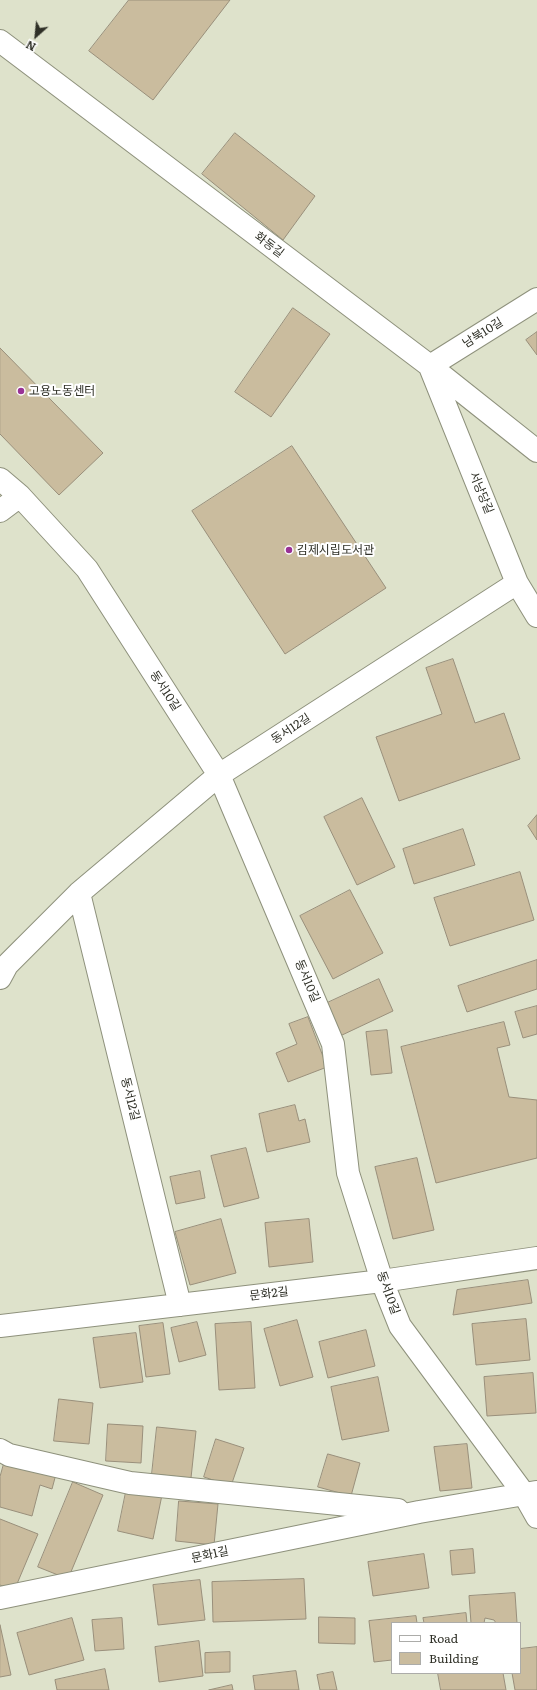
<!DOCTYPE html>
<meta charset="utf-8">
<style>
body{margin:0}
#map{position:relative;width:537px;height:1690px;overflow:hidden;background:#dee2cb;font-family:Literata,serif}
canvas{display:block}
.legend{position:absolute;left:391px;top:1622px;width:130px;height:52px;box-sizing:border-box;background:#fff;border:1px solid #acaca9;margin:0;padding:5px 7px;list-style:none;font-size:12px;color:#2f3027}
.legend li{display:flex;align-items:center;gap:8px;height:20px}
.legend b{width:20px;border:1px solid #acaca9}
.north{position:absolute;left:16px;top:16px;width:40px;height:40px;-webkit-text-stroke:3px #fff;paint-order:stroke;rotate:207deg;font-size:11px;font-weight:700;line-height:16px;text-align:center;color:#2f3027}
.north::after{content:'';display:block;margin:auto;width:14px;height:18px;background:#2f3027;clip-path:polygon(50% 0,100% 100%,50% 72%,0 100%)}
</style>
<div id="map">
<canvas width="537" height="1690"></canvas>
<ul class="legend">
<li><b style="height:5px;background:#fff"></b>Road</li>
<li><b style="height:11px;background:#cabc9e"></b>Building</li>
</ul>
<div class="north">N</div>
</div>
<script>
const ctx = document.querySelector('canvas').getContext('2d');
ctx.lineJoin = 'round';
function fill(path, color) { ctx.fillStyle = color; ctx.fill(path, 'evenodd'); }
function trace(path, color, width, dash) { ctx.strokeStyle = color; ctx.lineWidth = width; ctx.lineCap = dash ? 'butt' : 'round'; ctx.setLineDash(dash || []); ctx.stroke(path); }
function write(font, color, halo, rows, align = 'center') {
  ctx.font = font + ' Literata,"Noto Sans KR",serif'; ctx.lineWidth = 4; ctx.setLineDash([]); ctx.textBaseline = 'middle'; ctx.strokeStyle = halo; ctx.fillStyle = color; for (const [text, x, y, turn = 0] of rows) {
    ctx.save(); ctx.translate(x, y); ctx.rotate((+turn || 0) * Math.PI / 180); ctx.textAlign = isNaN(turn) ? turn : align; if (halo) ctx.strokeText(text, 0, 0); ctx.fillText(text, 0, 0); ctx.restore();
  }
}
const building = new Path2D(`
 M129 0H230L153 100 89 51Z
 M235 133 315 196 283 240 202 174Z
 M293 308 330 334 271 417 235 392Z
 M537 332V355L526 340Z
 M0 348 103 453 59 495 0 434Z
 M292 446 386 588 285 654 192 511Z
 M453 659 475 723 504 713 520 759 399 801 376 737 442 714 426 668Z
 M362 798 395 867 357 885 324 817Z
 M537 815V840L528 826Z
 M463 829 475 865 414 884 403 849Z
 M520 872 534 920 450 946 434 898Z
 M350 890 383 953 333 979 300 916Z
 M537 960V989L467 1012 458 986Z
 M379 979 393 1011 340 1036 325 1004Z
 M537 1006V1034L523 1038 515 1012Z
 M308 1017 327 1067 288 1082 276 1053 297 1044 289 1024Z
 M504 1022 510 1045 497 1048 509 1097 537 1100V1158L436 1183 401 1047Z
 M387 1030 392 1073 371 1075 366 1032Z
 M295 1105 299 1121 305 1119 310 1142 267 1152 259 1114Z
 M246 1148 259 1198 224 1207 211 1156Z
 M417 1158 434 1230 393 1239 375 1167Z
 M200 1171 205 1198 176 1204 170 1177Z
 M221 1219 236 1273 190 1285 175 1232Z
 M309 1219 313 1262 269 1267 265 1223Z
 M528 1280 532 1303 453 1315 457 1290Z
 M526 1319 530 1360 476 1365 472 1324Z
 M297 1320 313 1377 280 1386 264 1329Z
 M197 1322 206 1355 179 1362 171 1328Z
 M251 1322 255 1388 219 1390 215 1324Z
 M163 1323 170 1374 146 1377 139 1326Z
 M366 1330 375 1366 328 1378 319 1342Z
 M136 1333 143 1382 100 1388 93 1338Z
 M533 1373 536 1413 487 1416 484 1377Z
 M378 1377 389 1431 342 1440 331 1387Z
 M59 1399 93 1403 89 1444 54 1441Z
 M108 1424 143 1426 141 1463 106 1461Z
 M157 1427 196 1431 191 1478 152 1474Z
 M216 1439 244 1448 231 1486 204 1477Z
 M467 1444 472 1488 440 1491 434 1447Z
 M328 1454 360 1463 351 1496 318 1487Z
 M5 1460 56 1474 52 1489 40 1485 32 1516 0 1507V1477Z
 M73 1482 103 1495 68 1579 38 1567Z
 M127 1487 162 1495 153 1539 118 1531Z
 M179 1501 218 1504 214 1545 176 1541Z
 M0 1519 38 1534 14 1591 0 1585Z
 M473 1549 475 1573 452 1575 450 1551Z
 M424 1554 429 1588 373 1596 368 1562Z
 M304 1579 306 1619 213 1622 212 1582Z
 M200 1580 205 1620 158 1625 153 1585Z
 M515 1593 517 1623H496L494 1620 485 1618 484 1623H471L469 1596Z
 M466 1613 467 1623H424L423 1618Z
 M416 1616 417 1623H392V1660L374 1662 369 1621Z
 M319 1617 355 1618V1644L319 1643Z
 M72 1618 84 1660 29 1675 17 1633Z
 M122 1618 124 1649 95 1651 92 1620Z
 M0 1625 11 1675 0 1677Z
 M199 1641 203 1676 159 1682 155 1647Z
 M537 1647V1690H515L512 1673H520V1649Z
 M230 1652V1672L205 1673V1653Z
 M105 1669 109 1690H57L55 1680Z
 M296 1671 299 1690H255L253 1676Z
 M333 1672 337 1690H320L317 1675Z
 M438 1673H503L506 1690H441Z
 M232 1685 233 1690H209Z`);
fill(building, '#cabc9e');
trace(building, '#998f7b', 1);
const minor = new Path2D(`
 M0 41 430 366 537 451
 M430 366 537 299
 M430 367 517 583 537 616
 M0 479 20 496 87 569 219 775 333 1044 348 1173 382 1281 400 1326 524 1494 537 1517
 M0 511 20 496
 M79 893 180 1305
 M0 978 7 965 79 893 219 775 517 583
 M0 1326 382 1281 537 1258
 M0 1450 9 1455 130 1483 398 1510
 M0 1598 419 1512 536 1492`);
trace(minor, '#8e917c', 24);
trace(minor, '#fff', 22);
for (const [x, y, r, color] of [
 [21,391,4,"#993296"],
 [289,550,4,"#993296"]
]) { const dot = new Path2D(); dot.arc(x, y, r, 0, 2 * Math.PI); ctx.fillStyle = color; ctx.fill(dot); trace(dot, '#fff', 1.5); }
write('12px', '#2f3027', '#fff', [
 ["화동길",269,245,37],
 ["남북10길",483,333,-32],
 ["서낭당길",481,493,68],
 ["동서10길",165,691,57],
 ["동서12길",291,729,-33],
 ["동서10길",307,981,67],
 ["동서12길",130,1099,76],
 ["동서10길",388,1293,70],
 ["문화2길",269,1294,-7],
 ["문화1길",210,1555,-12]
]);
write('12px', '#2f3027', '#fff', [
 ["고용노동센터",29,391],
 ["김제시립도서관",297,550]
], 'left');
</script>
